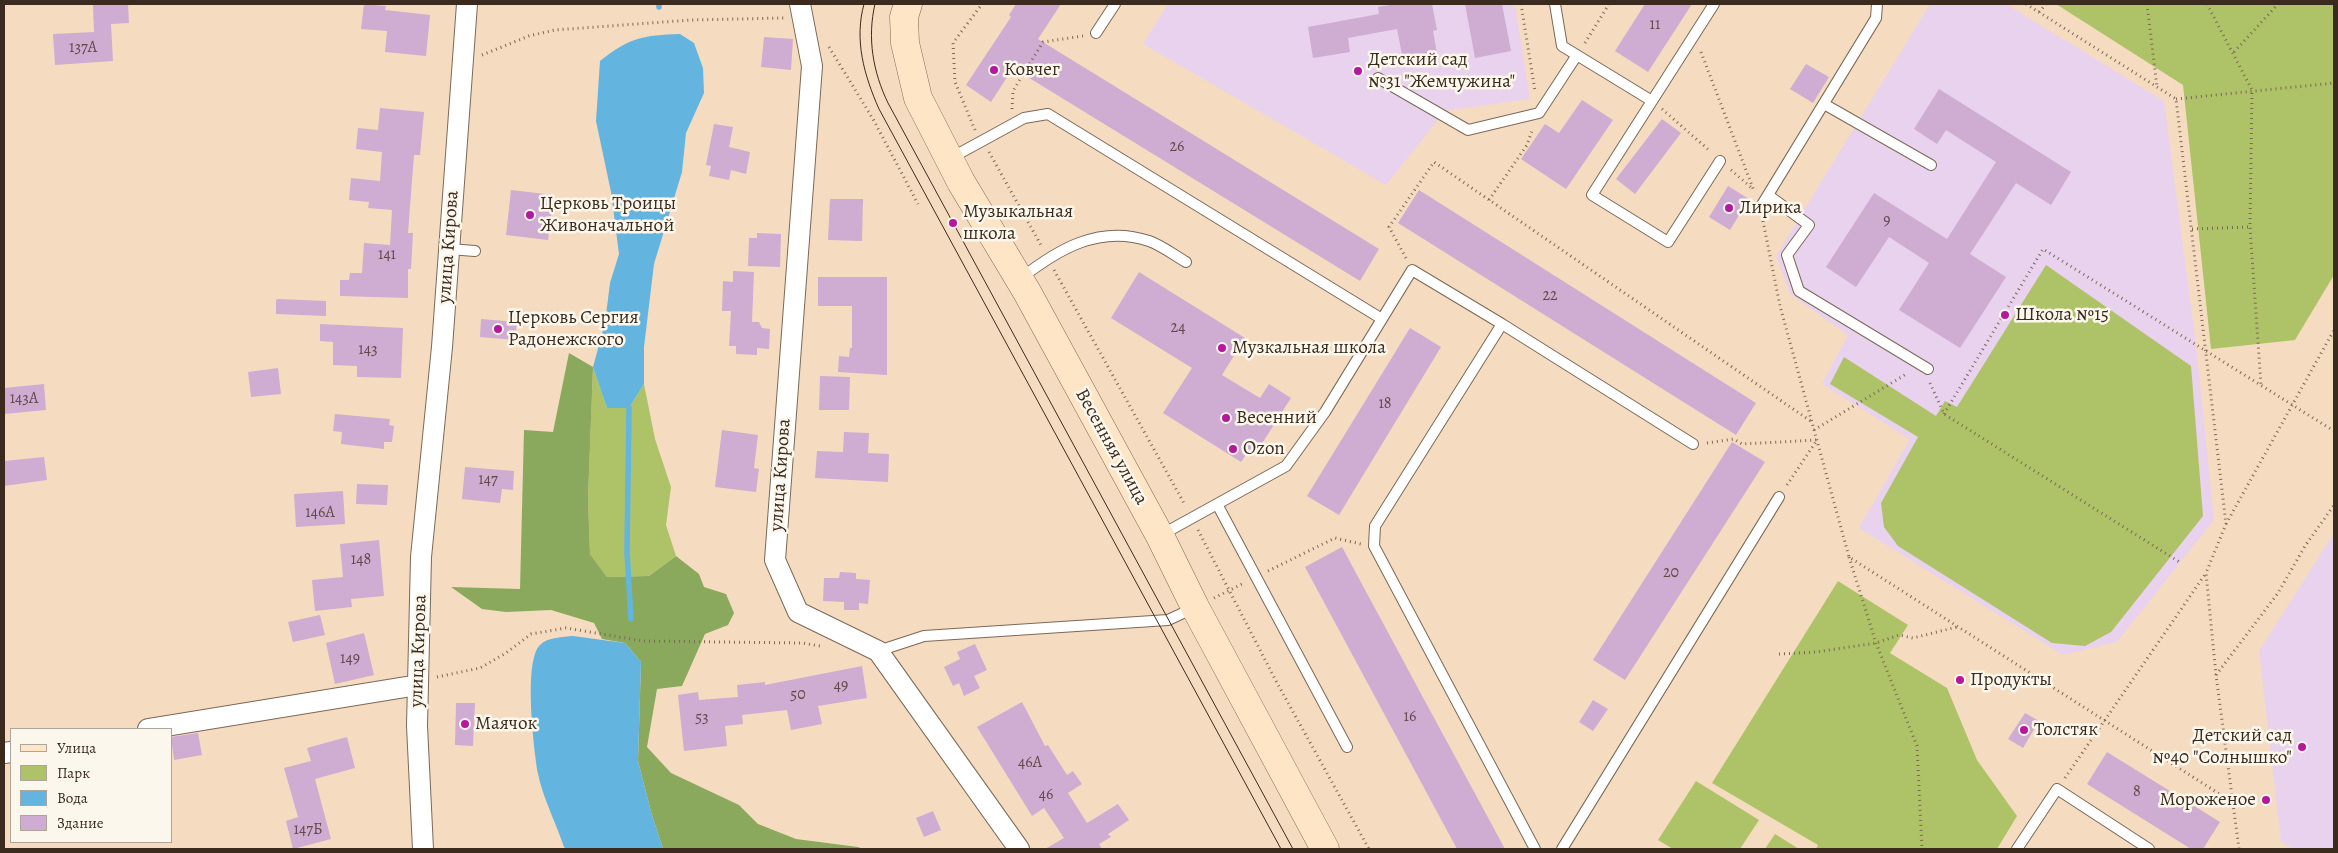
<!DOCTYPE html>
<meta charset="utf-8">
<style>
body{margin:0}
#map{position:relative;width:2338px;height:853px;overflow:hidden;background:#f5dcc0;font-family:Alegreya,serif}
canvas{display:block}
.frame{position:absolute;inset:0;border:5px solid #3b2a1e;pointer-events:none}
.legend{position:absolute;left:10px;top:728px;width:162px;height:115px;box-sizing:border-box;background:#fbf7ec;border:1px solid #aea59a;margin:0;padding:6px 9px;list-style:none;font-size:15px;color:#3b2a1e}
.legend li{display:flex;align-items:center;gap:10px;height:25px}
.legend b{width:25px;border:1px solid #aea59a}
</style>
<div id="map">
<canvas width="2338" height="853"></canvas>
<div class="frame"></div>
<ul class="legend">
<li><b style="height:6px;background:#fde5c5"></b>Улица</li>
<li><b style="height:14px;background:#aec367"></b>Парк</li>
<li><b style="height:14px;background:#63b4de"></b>Вода</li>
<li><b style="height:14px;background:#cfacd1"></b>Здание</li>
</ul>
</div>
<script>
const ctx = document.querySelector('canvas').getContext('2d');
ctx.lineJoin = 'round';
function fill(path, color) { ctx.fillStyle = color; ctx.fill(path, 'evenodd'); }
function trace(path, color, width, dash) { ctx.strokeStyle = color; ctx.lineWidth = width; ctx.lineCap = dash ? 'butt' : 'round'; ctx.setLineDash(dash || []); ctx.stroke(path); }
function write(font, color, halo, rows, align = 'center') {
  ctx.font = font + ' Alegreya,serif'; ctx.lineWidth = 5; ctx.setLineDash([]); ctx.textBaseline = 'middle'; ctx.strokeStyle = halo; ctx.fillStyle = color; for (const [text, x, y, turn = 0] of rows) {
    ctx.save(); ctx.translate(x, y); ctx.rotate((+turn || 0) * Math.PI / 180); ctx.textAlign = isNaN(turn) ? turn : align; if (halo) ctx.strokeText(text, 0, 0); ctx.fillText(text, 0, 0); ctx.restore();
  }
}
fill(new Path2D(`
 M1168 4H1515L1530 99 1445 111 1386 185 1143 44Z
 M1930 4H2006L2164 101 2196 345 2214 520 2117 642 2063 655 1859 528 1910 439 1822 384 1848 335 1790 294 1776 256Z
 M2334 533V849H2294L2281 842 2259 651Z`), '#e9d2ed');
fill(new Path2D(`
 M2056 4H2334V275L2295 340 2211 349 2183 85Z
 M2046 265 2191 366 2203 516 2111 632 2085 646 2052 643 1898 546 1884 527 1881 503 1918 437 1830 384 1844 357 1936 416 1945 401 1957 407Z
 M593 367 607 408H629L644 384 655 439 671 487 666 525 676 556 649 576 607 577 590 554 588 499Z
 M1838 581 1908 625 1890 653 1947 688 1977 760 2017 816 1997 849H1816L1818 845 1712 783Z
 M1696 781 1759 820 1740 849H1673L1658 840Z
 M1775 834 1799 849H1765Z`), '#aec367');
fill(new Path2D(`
 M569 353 593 367 588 499 590 554 607 577 649 576 676 556 699 574 704 587 726 594 734 613 728 625 705 634 682 686 657 689 647 747 671 773 739 805 758 824 796 839 858 847 863 849H663L651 812 638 761 641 662 625 643 602 639 594 623 551 610 506 612 482 609 451 587 520 589 524 430 553 432Z`), '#8aa95c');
fill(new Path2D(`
 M680 34 694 43 703 68 704 93 686 133 682 172 654 264 644 347V384L629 408H607L593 367 605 323 610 283 619 254 611 192 596 121 600 61C629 38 643 35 680 34Z
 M573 636 625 643 641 662 638 761 651 812 663 849H566L564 847C556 823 543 798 538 774 534 751 523 661 540 645 548 637 563 637 573 636Z`), '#63b4de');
trace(new Path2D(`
 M659 4V7
 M629 408 627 552 631 619`), '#63b4de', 5.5);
fill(new Path2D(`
 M93 4H128L129 23 111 24 113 61 55 65 53 34 94 32Z
 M364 4 386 6 385 10 430 15 426 56 385 52 387 31 361 29Z
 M1016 4H1061L1038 39 1379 249 1360 281 1013 68 991 102 966 85 1011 17 1009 15Z
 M1396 4H1432L1437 30 1433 31 1438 59 1404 65 1397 29 1348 38 1350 52 1313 58 1308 27 1379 14 1378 7Z
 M1465 4H1502L1511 51 1475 58Z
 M1645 4H1692L1648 72 1615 51Z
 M764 37 793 39 791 70 761 67Z
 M1806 64 1829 77 1813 103 1790 89Z
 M1939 89 2071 172 2051 205 2016 183 1970 254 2006 277 1960 348 1899 310 1929 263 1889 237 1856 287 1826 267 1874 193 1947 239 1996 162 1946 130 1937 144 1914 129Z
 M1582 100 1613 120 1566 189 1521 159 1545 124 1559 133Z
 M380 108 424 112 420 155H414L408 233H413L411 269H408V298L340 296V280H349L350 273H362L364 243 390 245 392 210 368 208 369 202 349 200 351 178 380 181 382 152 356 149 358 128 378 130Z
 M1662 119 1681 133 1635 194 1616 179Z
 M714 124 733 127 729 147 750 152 746 174 731 170 729 180 709 176 711 166 706 165Z
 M1728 186 1749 199 1730 230 1709 217Z
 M511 190 554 195 548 240 506 235Z
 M1419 190 1756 403 1736 435 1398 223Z
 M830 199H863L862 241 828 240Z
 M757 233 781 234 780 267 748 266 749 238H757Z
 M733 271 754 272 752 322H759L762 328 770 329 769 349 757 348V355L736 354V346H729L731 311H722L723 281 733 282Z
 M1139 272 1245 338 1222 375 1260 398 1269 384 1291 398 1256 453 1250 449 1241 462 1163 413 1192 368 1111 318Z
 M818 277H887V375L838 372 839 356 849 357 850 348H852V306H818Z
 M278 299 326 301V316L276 314V300Z
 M481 319 517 322 515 340 480 337Z
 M320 324 403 328 401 378 357 377V366L333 365V342L320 341Z
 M1410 328 1441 347 1339 515 1307 496Z
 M278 368 281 394 251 397 248 372Z
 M820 376 850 377 849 410H819Z
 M44 384 46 410 4 414V388Z
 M335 414 390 419 389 425 394 426 392 442H384V449L341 444 342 432 333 431Z
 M722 430 758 435 754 468 759 469 756 492 715 487Z
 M844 432 869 433 868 453 889 454 888 482 815 478 817 451 843 452Z
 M1732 442 1765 462 1625 680 1593 660Z
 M44 457 47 480 4 486V461Z
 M465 467 514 471 513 490 502 489 500 503 462 499Z
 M357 484 388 485 387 505 356 504Z
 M343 491 345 524 296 527 294 494Z
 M379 540 384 596 351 599 352 607 315 611 312 580 343 577 340 544Z
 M1342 547 1419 690 1505 849H1457L1305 567Z
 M840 572 856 573V579L870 580 868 604 859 603V610H844V602L823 601 824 578H839Z
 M320 615 325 635 293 642 288 622Z
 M364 633 374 675 335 684 326 643Z
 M975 644 987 670 974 676 980 688 964 696 959 683 953 686 944 667 960 659 957 652Z
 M862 666 867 698 818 706 822 724 791 730 787 710 742 715 743 724 725 726 727 746 684 751 678 695 698 692 699 700 738 697 737 685 765 682V685Z
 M1593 700 1608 709 1593 731 1579 722Z
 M1022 702 1045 746 1048 745 1067 775 1073 771 1082 784 1068 793 1087 823 1118 804 1129 820 1108 834 1111 837 1099 844 1102 849H1045L1064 838 1044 808 1032 816 977 727Z
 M456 703H475L473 746 455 745Z
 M2025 713 2039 721 2023 748 2008 739Z
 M198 733 202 755 174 760 171 737Z
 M347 737 355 768 315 779 331 839 293 849 286 821 298 817 284 768 311 761 307 748Z
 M2107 752 2220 822 2203 849H2191L2087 784Z
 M933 811 941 830 924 837 916 818Z`), '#cfacd1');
const lane = new Path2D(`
 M1555 4 1562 46 1652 101
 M1714 4 1592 195 1668 242 1720 161
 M1096 33 1115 4
 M1378 78 1468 130 1539 113 1577 55
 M1824 104 1931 165
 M949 159 1024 118 1048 114 1382 319
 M1768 195 1809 225 1787 255 1799 291 1928 369
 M1760 208 1876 18 1877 4
 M449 249 475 251
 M1020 279C1057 250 1099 224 1149 241 1161 245 1174 255 1186 262
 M1502 324 1693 444
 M1217 504 1347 747
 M1161 535 1286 466 1325 412 1412 270 1502 324 1375 526 1374 546 1535 849
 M878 651 924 636 1168 620 1194 608
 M1562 849 1779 497
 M2017 849 2057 789 2149 849`);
const street = new Path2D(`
 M800 4 812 66 775 560 798 612 878 651 1019 849
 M148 729 418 685
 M4 753 11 752
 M423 849 417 726 421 557 442 347 467 4`);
const secondary = new Path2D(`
 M908 4 904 17 905 43 918 98 961 182 1027 292 1160 536 1195 607 1325 849`);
trace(lane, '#7c6857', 12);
trace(street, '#7c6857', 22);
trace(secondary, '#7c6857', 29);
trace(new Path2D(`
 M1521 4 1535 91
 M2026 4 2176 99 2226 524 2206 573 2216 675 2239 849
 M2147 4 2157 87
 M2207 4 2252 90 2250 227 2261 385
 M2039 12 2046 4
 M1585 43 1609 4
 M829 47 873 119 918 204
 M1701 52 1754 191
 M2234 52 2278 4
 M482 55 529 36 555 30 691 20 784 18
 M2176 99 2334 83
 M1012 109 1013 91 1043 42 1083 36
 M1662 109 1710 151
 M975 130 955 82 953 43 982 4
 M989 152 1042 247
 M1731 170 1753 189
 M1489 200 1527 145 1533 128
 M1763 221 1780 306 1849 557 2232 802
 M2192 229 2250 227
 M1406 258 1389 227 1434 162 1812 422
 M1054 270 1185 505
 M1930 383 1944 414 2181 563
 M1944 414 2043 249 2334 431
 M1814 430 1908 373
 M1707 443 1734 439 1742 444 1817 440
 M1787 485 1817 440
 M2226 524 2334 330
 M1198 530 1276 681 1369 849
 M1849 557 1876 643 1917 746 1922 849
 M1268 571 1335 538 1361 544
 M1214 598 1244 583
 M1779 654 1816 652 1876 643 1899 635 1913 638 1957 627
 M2216 675 2278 593 2305 546 2334 505
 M437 677 480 668 506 653 531 634 566 628 643 641 802 643 820 646
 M2065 778 2206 573`), '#7c6857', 3, [1, 4]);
trace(lane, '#fff', 10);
trace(street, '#fff', 20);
trace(secondary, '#fde5c5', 28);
trace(new Path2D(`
 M864 4C854 40 864 75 879 109L1281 849
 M875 4C867 38 873 72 888 103L1293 849`), '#3b2a1e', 1);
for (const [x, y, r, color] of [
 [994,70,5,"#b5179e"],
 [1358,71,5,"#b5179e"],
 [1729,208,5,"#b5179e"],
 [530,215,5,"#b5179e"],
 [953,223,5,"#b5179e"],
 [2005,315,5,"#b5179e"],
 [498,329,5,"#b5179e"],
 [1222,348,5,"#b5179e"],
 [1226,418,5,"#b5179e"],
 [1233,449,5,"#b5179e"],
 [1960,680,5,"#b5179e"],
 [465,724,5,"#b5179e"],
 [2024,730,5,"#b5179e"],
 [2302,747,5,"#b5179e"],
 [2266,800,5,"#b5179e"]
]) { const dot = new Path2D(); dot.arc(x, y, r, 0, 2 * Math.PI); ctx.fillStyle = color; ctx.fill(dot); trace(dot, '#fbf7ec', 2); }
write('16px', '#604a4b', null, [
 ["11",1655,25],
 ["137А",83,48],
 ["26",1177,147],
 ["9",1887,221],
 ["141",387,255],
 ["22",1550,296],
 ["24",1178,328],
 ["143",368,350],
 ["143А",24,399],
 ["18",1385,404],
 ["147",488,480],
 ["146А",320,513],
 ["148",361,560],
 ["20",1671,573],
 ["149",350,659],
 ["49",841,686],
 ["50",798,695],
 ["16",1410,717],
 ["53",702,718],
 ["46А",1030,763],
 ["8",2137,792],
 ["46",1046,795],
 ["147Б",308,830]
]);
write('19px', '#3b2a1e', '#fbf7ec', [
 ["Детский сад",1368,60],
 ["№31 \"Жемчужина\"",1368,82],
 ["Ковчег",1004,70],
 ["Церковь Троицы",540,204],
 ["Живоначальной",540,226],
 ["Лирика",1739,208],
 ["Музыкальная",963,212],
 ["школа",963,234],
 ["Школа №15",2015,315],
 ["Церковь Сергия",508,318],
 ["Радонежского",508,340],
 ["Музкальная школа",1232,348],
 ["Весенний",1236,418],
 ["Ozon",1243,449],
 ["Продукты",1970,680],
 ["Маячок",475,724],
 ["Толстяк",2034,730],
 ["Детский сад",2292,736,"right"],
 ["№40 \"Солнышко\"",2292,758,"right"],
 ["Мороженое",2256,800,"right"]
], 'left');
write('19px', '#3b2a1e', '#fbf7ec', [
 ["улица Кирова",449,247,-86],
 ["Весенняя улица",1111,447,61],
 ["улица Кирова",781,475,-86],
 ["улица Кирова",419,651,-88]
]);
</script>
